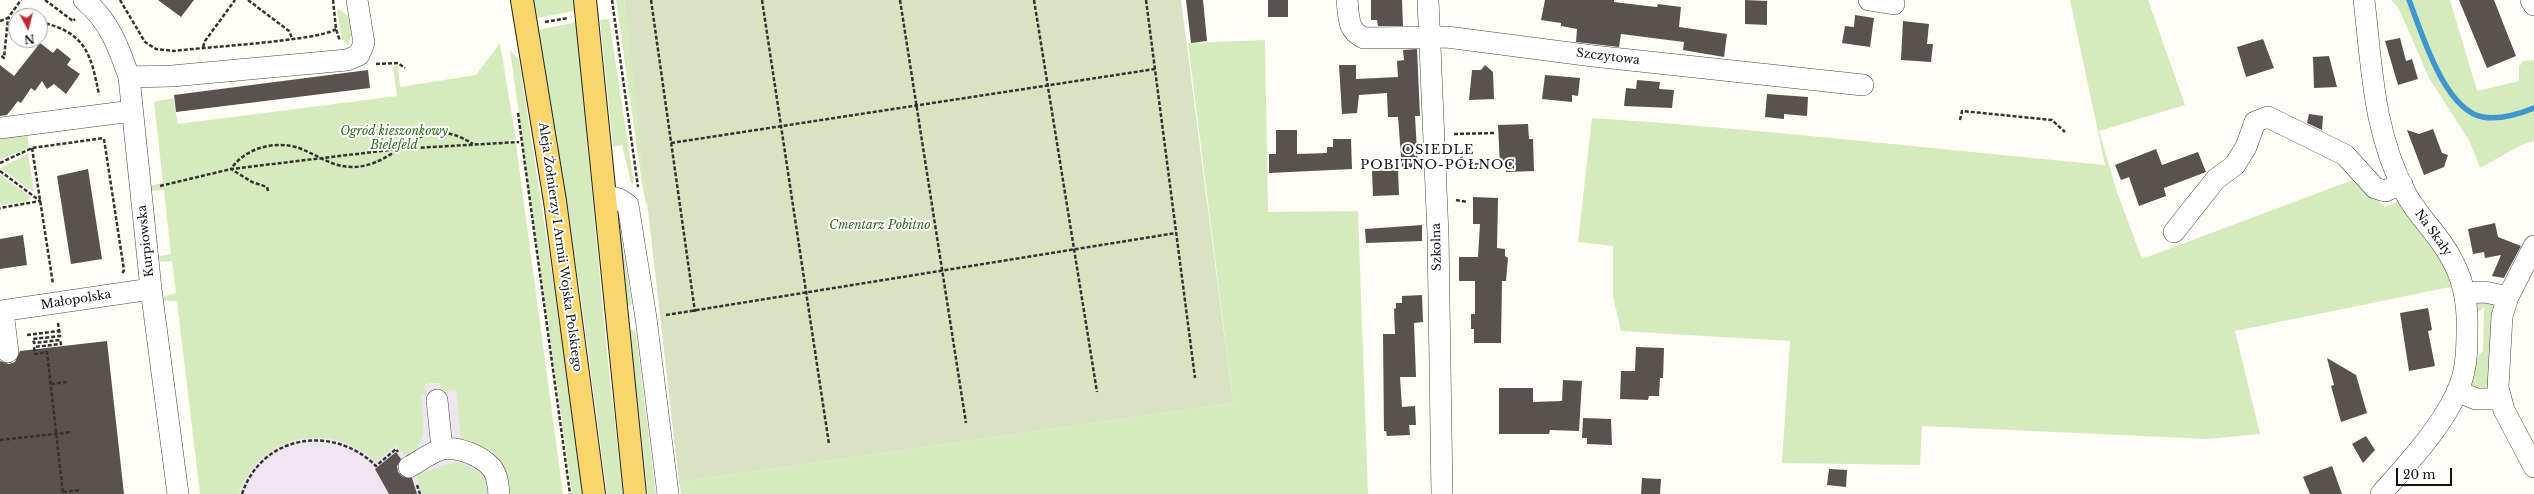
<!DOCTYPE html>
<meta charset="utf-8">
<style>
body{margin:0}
#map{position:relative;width:2534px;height:494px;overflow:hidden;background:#fffdf5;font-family:"Libre Baskerville",serif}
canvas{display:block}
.north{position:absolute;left:8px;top:8px;width:40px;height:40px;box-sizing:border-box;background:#fff;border:1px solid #a0a0a0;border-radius:50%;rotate:173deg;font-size:11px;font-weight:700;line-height:16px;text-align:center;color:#111}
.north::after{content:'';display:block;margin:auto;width:14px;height:18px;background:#c4262e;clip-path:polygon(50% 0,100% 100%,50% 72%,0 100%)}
.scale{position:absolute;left:2396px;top:468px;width:56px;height:18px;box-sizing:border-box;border:2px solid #111;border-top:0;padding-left:5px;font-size:12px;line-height:14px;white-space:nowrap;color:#111;-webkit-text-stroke:3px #fff;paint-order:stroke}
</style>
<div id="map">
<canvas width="2534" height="494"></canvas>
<div class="north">N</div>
<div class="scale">20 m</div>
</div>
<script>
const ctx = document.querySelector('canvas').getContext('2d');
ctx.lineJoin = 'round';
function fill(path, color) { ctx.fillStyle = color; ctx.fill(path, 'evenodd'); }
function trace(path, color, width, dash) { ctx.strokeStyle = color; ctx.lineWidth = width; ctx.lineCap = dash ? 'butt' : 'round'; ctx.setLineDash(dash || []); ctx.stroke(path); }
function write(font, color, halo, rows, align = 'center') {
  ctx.font = font + ' "Libre Baskerville",serif'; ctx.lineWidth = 4; ctx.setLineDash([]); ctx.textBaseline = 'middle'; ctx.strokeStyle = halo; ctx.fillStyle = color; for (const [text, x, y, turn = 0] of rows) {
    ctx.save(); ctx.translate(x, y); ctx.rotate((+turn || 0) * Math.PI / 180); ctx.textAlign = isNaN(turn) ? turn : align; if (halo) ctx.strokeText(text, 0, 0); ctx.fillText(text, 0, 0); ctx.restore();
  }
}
fill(new Path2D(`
 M508 377 520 494H204L195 405Z`), '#eee6ef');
fill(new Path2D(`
 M534 0H573L574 11 537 18Z
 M616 0H624L648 204H646L642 184Z
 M2070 0H2148L2185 105 2099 131 2117 192 2142 259 2358 178 2384 207 2402 200 2428 235 2455 286 2235 331 2260 434 2208 439 1922 426 1920 465 1782 463 1790 341 1621 331 1613 296V246L1578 242 1592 118C1763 129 1934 149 2105 165Z
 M2391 0H2450L2477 91 2519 81V67L2523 61 2534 60V141L2521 145 2480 168 2470 142 2429 78 2398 7Z
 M337 9C353 14 356 33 347 45L342 39Z
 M609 19 634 183H631L622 145 613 147 600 20Z
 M576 22 607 353 623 494H607L581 298 539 30Z
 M1265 40 1268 212 1358 211 1368 494H681L679 482 1233 403 1188 43Z
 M500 43 516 140H509V144H516L563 494H506L461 440 456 390 441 392 440 383 425 384 426 394H421C423 423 430 438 407 459L396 445 376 462C331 420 259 434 239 494H200L177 301H165L162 297 176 293 172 261 161 262 158 258 160 256 171 254 164 190 151 191 149 186 163 183 154 102 173 98 178 124 397 96 393 67 398 66 400 87 476 75Z
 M510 50 519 60 563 343 582 494H572Z
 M27 131 29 148 0 159V135Z
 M28 154 34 192 0 168Z
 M0 175 30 196 28 201 0 205Z
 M619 224 632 303 629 306 627 304Z
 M2479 301 2493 303 2494 307 2489 388 2486 391 2474 389C2465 374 2473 361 2483 351L2484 307 2477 313 2475 307Z
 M632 329 636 333 656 494H648L630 331Z
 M455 462C475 467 486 473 491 494H422L416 475Z`), '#d5ebbd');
fill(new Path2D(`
 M624 0H1181L1233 403 679 482Z`), '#d9e3c4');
trace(new Path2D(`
 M2409 0C2422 33 2444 110 2483 117 2499 120 2519 114 2534 108`), '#3f96cf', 5.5);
fill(new Path2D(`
 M158 0H194L181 17Z
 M1186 0H1203L1207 41 1191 43Z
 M1268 0H1288V17H1268Z
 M1371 0H1402L1403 26H1378L1377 20H1371Z
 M1545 0H1614V2L1647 6 1657 7 1658 4 1681 7 1679 27 1727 34 1724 57 1683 50 1684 42 1621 34 1619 47 1576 42 1577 29 1561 26V23L1541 20Z
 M1745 0 1767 1V25L1745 24Z
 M2459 0H2494L2516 56 2487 68Z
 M1855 15 1874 18 1870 47 1842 43 1845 26 1854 27Z
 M1903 21 1929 24 1927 44H1933L1931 62 1901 60Z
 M2400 38 2406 61 2412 59 2418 79 2398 85 2385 41Z
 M2263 39 2274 68 2246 77 2237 47Z
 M40 43 53 53 57 48 71 59 67 65 80 74 66 94 54 84 47 89 42 81 35 91 31 88 21 103 18 101 7 115 0 116V65L14 76Z
 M1417 49 1420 116H1415L1418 168 1402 169 1398 117H1388L1387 93 1359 95 1357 113 1342 114 1339 65H1356V79L1398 77 1397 61 1404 60 1403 50Z
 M2329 56 2337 87 2314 88 2313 57Z
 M1485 65 1493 72 1494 99 1469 100 1472 70H1481Z
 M368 70 370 88 176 112 174 95Z
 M1545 75 1580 78 1578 96 1572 95V102L1542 99Z
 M1637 80 1660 82 1659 89 1674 90 1672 108 1624 106 1626 88 1636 89Z
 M1767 94 1808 97 1807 116 1784 114V119L1765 117Z
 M2309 114 2323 116 2322 130 2307 123Z
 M1528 124 1529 139H1533L1534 171 1506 172V166H1500L1498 125Z
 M2433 129 2442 153 2448 155 2444 167 2424 175 2407 130 2419 134Z
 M1276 130H1297V154L1327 153V147H1333V139H1351L1352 169 1269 173V154H1276Z
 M2156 149 2162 165 2198 152 2206 172 2164 188 2166 196 2139 206 2129 177 2121 180 2115 165Z
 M88 169 102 259 71 264 57 176Z
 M1398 170 1399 195 1373 196 1372 171Z
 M1473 197 1498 198 1497 248 1505 249V256L1508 258 1506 281H1502L1501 343H1474V329H1471V314H1475V281H1459V257H1478L1480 224H1473Z
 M2495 223 2498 237 2521 246 2504 278 2492 276 2501 255 2485 258 2484 252 2473 254 2468 229Z
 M1422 225V241L1366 243 1365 229Z
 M23 235 27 265 0 269V239Z
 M1422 295 1423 322 1414 323 1416 377H1400L1402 407 1415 406 1416 425H1409L1410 435 1387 436 1386 431H1384L1383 334H1395L1394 309 1396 308V303H1402V296Z
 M2428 308 2432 330 2428 331 2435 366 2409 371 2400 313Z
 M107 341 124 494H0V361L9 364 15 362 20 351Z
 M1636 347 1664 348 1663 378H1660L1659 396H1649L1648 400 1620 399 1621 371H1635Z
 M2327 358 2356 375 2367 413 2341 422 2331 386 2334 385Z
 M1563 380 1582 381 1579 431 1550 430 1549 434H1499V388H1533V402L1562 401Z
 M1583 418 1611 419 1612 445 1587 444V438H1582Z
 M2366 436 2375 450 2363 463 2352 444Z
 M396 452 401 459 397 466 398 472 403 477 412 478 417 494H389L375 469Z
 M2332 466 2342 494H2310L2303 477Z
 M1829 469 1847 470 1846 487 1827 485Z
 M1642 478 1661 479 1660 494H1641Z`), '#5a524d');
const minor = new Path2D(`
 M84 0C109 20 119 48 129 77L151 289 178 494
 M1347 0C1349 16 1347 31 1364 38L1447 37 1593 56 1863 85
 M1428 0 1438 235 1442 494
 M1869 0 1894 4
 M2364 0C2372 67 2373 132 2406 194 2418 217 2439 234 2451 258 2464 280 2468 305 2467 331 2467 346 2467 363 2462 379 2449 420 2409 462 2381 494
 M2531 0 2534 5
 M129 77 172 76 347 60 359 55 364 43 357 0
 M0 128 132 111
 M605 195 619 199 628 205 646 318 668 494
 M2174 232 2216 179 2235 165 2246 147 2255 122 2268 117 2345 155 2375 188 2385 191 2402 184
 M2534 246 2508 297 2502 316 2498 388 2504 410 2534 467
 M2464 293 2485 292 2508 297
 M0 311 151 289
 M3 311 8 352
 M2457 391 2476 399H2499
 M437 400 442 449
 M409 467C419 462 432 451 443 449 458 446 481 456 491 467 498 475 498 485 499 494`);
const major = new Path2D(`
 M522 0 555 201 594 494
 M585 0 635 494`);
trace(minor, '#444', 22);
trace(major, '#222', 24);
trace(new Path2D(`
 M45 0 73 21 75 19
 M120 0 145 42 156 49 174 51C203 47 319 41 336 29
 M248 0 289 31 292 38
 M333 0 336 29 340 41
 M612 0 638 187
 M651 0 695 312
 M762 0 829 444
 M900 0 966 423
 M1034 0 1097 392
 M1146 0 1195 378
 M16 19 8 18 21 0
 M0 21 8 18 4 58 0 55
 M40 22C85 32 91 53 99 95
 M545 22 568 18
 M203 47 205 41 235 0
 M376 64 398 63 405 68
 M518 113 570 494
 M1960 120 1962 111 2052 120 2065 132
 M1454 134 1495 133
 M104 139 124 270 122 274
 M671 143 1155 69
 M32 148 53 284
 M0 163 32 148 104 138
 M1457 166 1495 163
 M0 171 40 201 0 208
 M160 186 231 169 398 149 519 142
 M268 191 267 187 252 182 231 169C245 148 275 140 299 148 318 155 331 167 353 167 401 166 418 109 473 144
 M1456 200 1467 202
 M666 315 1176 233
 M58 323 60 336 33 339 34 343 60 340 61 344 34 347 35 354 47 352 63 494
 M27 335 59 331
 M51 384 67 382
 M0 440 72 432
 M417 485 420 494
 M63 492 79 490
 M242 494C262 434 334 424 376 466L396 449 398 452`), '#333', 2.5, [4, 2]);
trace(minor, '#fff', 21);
trace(major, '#f9d66b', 22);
write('12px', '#111', '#fff', [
 ["Szczytowa",1608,57,7],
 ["Na Skały",2433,233,54],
 ["Kurpiowska",146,241,-96],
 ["Aleja Żołnierzy I Armii Wojska Polskiego",560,247,82],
 ["Szkolna",1437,247,-91],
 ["Małopolska",76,300,-9]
]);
write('italic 12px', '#2f6b1f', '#fff', [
 ["Ogród kieszonkowy",394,132],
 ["Bielefeld",394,146],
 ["Cmentarz Pobitno",880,226]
]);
ctx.letterSpacing = '1px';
write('13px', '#111', '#fff', [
 ["OSIEDLE",1438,150],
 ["POBITNO-PÓŁNOC",1438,165]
]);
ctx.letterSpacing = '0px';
</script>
